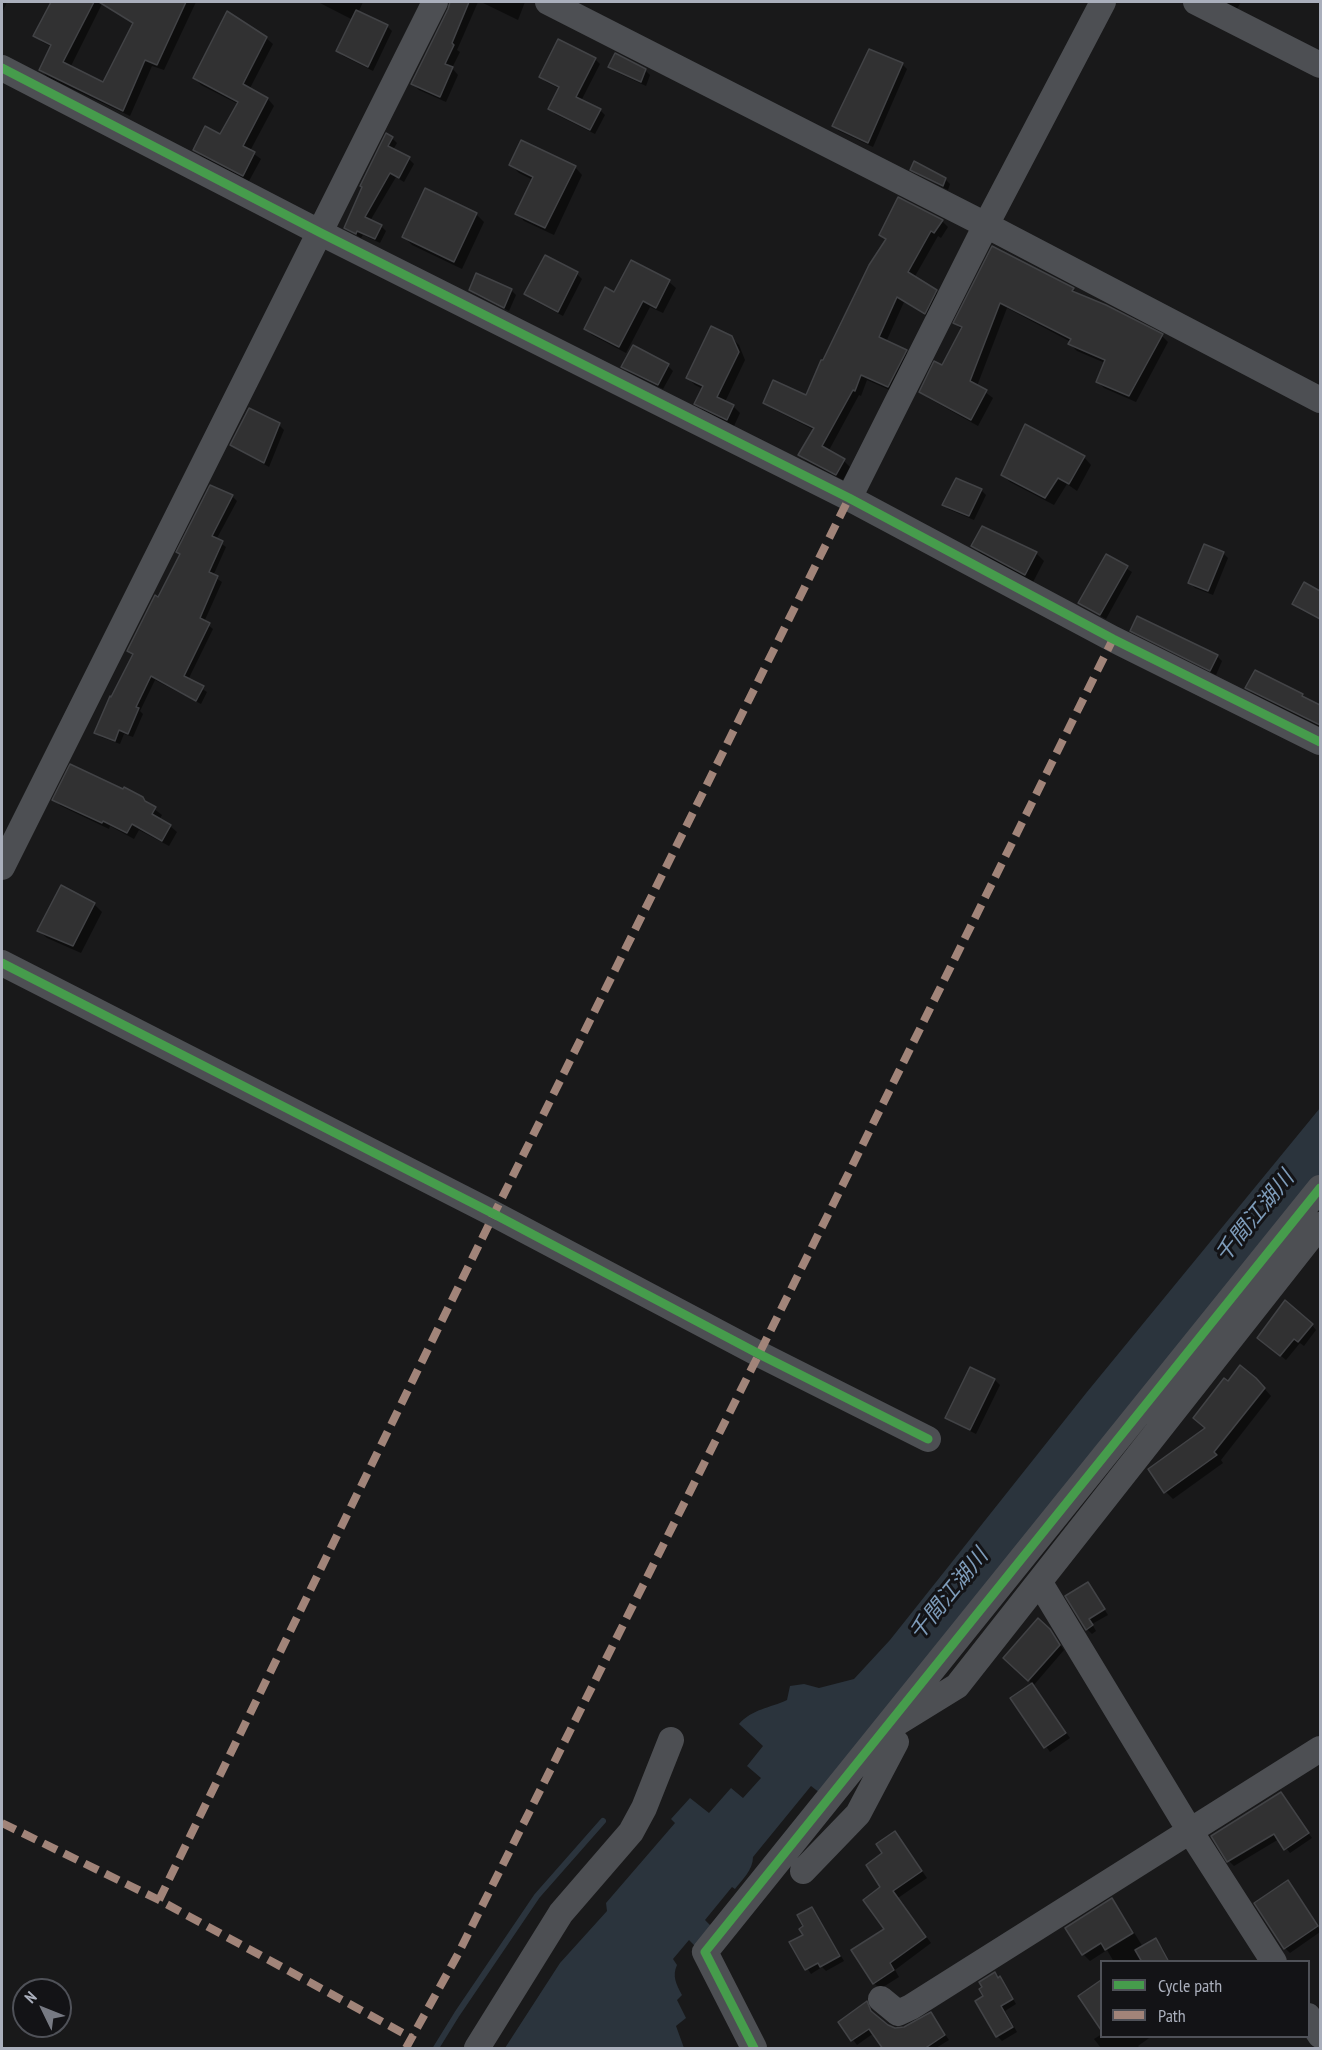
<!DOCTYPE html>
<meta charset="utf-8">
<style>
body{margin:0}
#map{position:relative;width:1322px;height:2050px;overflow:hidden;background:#19191a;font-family:"PT Sans Narrow",sans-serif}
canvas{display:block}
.frame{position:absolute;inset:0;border:3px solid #aaafbc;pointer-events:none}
.legend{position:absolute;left:1100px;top:1960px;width:210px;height:78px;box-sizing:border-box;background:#131316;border:2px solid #4f5158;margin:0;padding:8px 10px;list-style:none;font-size:18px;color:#aaafbc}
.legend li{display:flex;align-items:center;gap:12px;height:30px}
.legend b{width:30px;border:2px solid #4f5158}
.north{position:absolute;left:12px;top:1978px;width:60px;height:60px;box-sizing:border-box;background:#131316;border:2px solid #4f5158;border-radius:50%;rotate:313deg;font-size:16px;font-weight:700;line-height:24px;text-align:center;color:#aaafbc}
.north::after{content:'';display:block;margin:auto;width:21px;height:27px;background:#777a83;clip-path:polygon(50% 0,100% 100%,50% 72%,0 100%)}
</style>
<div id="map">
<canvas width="1322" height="2050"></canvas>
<div class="frame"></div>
<ul class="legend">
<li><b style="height:8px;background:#469c4c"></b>Cycle path</li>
<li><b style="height:8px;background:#a18479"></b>Path</li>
</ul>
<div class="north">N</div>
</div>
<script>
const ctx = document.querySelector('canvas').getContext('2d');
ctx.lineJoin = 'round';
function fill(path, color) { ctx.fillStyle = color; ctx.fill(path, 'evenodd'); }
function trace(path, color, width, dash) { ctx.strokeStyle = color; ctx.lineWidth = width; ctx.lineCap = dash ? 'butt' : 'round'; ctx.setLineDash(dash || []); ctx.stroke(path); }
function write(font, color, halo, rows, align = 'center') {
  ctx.font = font + ' "PT Sans Narrow","Noto Sans JP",sans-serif'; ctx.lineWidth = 6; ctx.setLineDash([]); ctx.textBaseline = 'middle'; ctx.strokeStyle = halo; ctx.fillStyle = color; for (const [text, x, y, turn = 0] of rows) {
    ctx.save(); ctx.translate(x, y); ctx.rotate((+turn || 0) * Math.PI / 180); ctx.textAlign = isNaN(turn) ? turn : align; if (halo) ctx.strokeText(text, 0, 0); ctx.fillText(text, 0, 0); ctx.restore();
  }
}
fill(new Path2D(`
 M1320 1108V1175L1088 1466 820 1793 811 1786 753 1857C753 1870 742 1880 735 1889L732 1887 705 1920 711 1926 695 1946 689 1940 673 1959 677 1965C672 1976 676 1984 682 1995L677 2000 686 2018 676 2026 684 2048H505L560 1963 607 1911 606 1903 675 1823 671 1819 690 1798 709 1813 731 1788 743 1798 761 1778 747 1766 763 1746 739 1724C752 1709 770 1708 787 1700L790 1686 804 1684 819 1688 854 1679 890 1640 1087 1392Z`), '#2b343d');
fill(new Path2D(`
 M2 2H7L2 13Z
 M53 2H196L164 70 152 66 130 116 47 77 41 70 52 47 42 42 35 35ZM102 4 134 24 103 84 70 68Z
 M318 2H363L358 13 387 26 392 31 373 71 343 56 338 51 353 20Z
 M451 2H478L457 50 460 52 452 68 458 75 446 102 419 90 413 84 450 9Z
 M481 2H525L518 20Z
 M1222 2H1241L1237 9Z
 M266 38 273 44 249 90 268 99 274 106 250 151 261 159 249 181 201 156 195 149 221 136 238 104 201 85 195 78Z
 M870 51 902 64 907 69 873 147 839 131 834 126Z
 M595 59 600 64 581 101 600 110 605 115 595 134 555 114 550 109 560 89 546 82 541 77Z
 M609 66 645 70 650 75 646 86 614 71Z
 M392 138 397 143 393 150 409 159 414 164 404 182 396 177 370 221 381 226 386 231 380 243 363 235 361 238 346 228 363 187Z
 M511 165 575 167 582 175 554 235 524 221 517 213 533 180 519 173Z
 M912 169 945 179 950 184 948 190 917 174Z
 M426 190 476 214 484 222 462 269 412 245 404 237Z
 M942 221 948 227 941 238 938 236 914 278 936 291 942 297 931 319 904 302 886 342 906 351 912 357 894 392 867 380 861 396 859 395 828 452 844 461 850 467 843 480 806 461 800 455 814 430 771 408 764 402 807 397 887 241 881 235Z
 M993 248 1073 289 1079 295 1162 336 1168 342 1136 402 1104 388 1097 381 1105 363 1077 351 1070 344 1071 342 1007 308 977 386 993 398 978 426 928 398 921 391 943 367 962 330 955 323Z
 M545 257 577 274 582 279 563 316 531 299 526 294Z
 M669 282 676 288 663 313 650 307 626 353 592 335 586 329 615 294Z
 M471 290H511L516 295 509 311 476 295Z
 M731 337 739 345 745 360 725 402 733 406 740 413 734 426 703 410 696 403 703 389 695 385 688 378Z
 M634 347 668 366 673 371 663 389 628 372 623 367Z
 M279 425 284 430 269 467 237 449 232 444Z
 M1084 457 1091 465 1077 491 1067 484 1054 505 1010 482 1002 474Z
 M211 487 232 496 237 501 216 540 226 547 213 576 222 582 204 622 213 629 188 680 207 692 201 704 155 680 140 711 143 714 133 737 124 734 120 744 101 737 96 732 134 656 129 651 159 599Z
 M981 490 986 495 974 520 948 509 944 504Z
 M973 546 1036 553 1044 561 1033 582 981 554Z
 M1223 553 1228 558 1213 595 1195 588 1190 583Z
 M1107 556 1132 572 1106 619 1085 608 1080 603Z
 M1304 584 1320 592V620L1299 609 1294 604Z
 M1132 630 1217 656 1222 661 1216 675 1137 635Z
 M1247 688 1302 695 1308 701 1320 706V727L1252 693Z
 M54 800 149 805 162 815 159 820 170 826 177 832 169 846 139 830 134 839 110 826 109 829 61 806Z
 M94 904 102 912 81 953 47 938 39 931Z
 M1312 1325 1316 1330 1304 1346 1300 1343 1286 1360 1264 1342Z
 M971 1369 995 1380 1000 1385 976 1434 952 1422 947 1418Z
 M1228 1383 1263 1387 1271 1396 1221 1460 1223 1463 1173 1499 1166 1492 1207 1429Z
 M1088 1584 1108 1615 1092 1624 1096 1631 1092 1634 1087 1629Z
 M1049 1630 1064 1650 1033 1686 1070 1738 1050 1752 1012 1698 1033 1684 1009 1663Z
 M1280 1793 1312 1838 1290 1853 1279 1839 1234 1866 1229 1861Z
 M895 1833 927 1878 898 1898 931 1943 895 1970 899 1977 880 1989 874 1983 886 1929 883 1887 884 1853Z
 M1288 1882 1320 1930V1932L1290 1953 1285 1948Z
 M1112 1900 1118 1907 1143 1947 1156 1940 1162 1947 1170 1962H1114L1107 1950 1090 1961 1083 1954Z
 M812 1909 844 1961 826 1971 822 1967 811 1974 791 1943 805 1935V1927Z
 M995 1974 1004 1983 1016 2004 1005 2011 1017 2032 1002 2041 997 2036Z
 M1102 1982V2027L1080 1996Z
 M866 2003 875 2016 895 2029 905 2028 931 2014 949 2040 936 2048H884L874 2033 857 2045 840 2022Z
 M1102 2034V2036H1152L1138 2046 1140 2048H1101L1094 2039Z`), '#0007');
trace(new Path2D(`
 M436 2048 457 2014 537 1896 603 1821`), '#2b343d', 6);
const building = new Path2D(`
 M51 2H94L63 62 103 82 133 23 99 2H186L157 65 145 60 123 111 39 70 51 45 33 36Z
 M450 2H469L452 43 454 45 445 64 453 67 440 97 411 84 448 9Z
 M356 10 388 25 368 67 336 51Z
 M227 11 267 37 243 84 268 98 243 146 255 152 243 176 193 150 205 126 220 134 238 102 193 78Z
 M558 39 596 58 576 97 601 109 590 130 548 109 559 87 539 77Z
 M869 49 903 63 868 143 832 126Z
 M615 53 646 69 641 82 608 67Z
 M386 133 393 137 388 146 410 157 399 178 390 173 365 217 382 225 375 239 357 231 356 234 344 228 362 187 360 186Z
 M521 140 576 166 545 228 515 214 533 177 509 165Z
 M914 161 946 178 943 186 910 170Z
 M425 188 477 213 454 262 402 237Z
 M898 197 943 220 934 233 931 231 908 272 937 290 925 314 897 297 879 337 907 350 888 387 861 375 855 391 853 390 822 446 845 459 836 475 798 455 814 428 763 403 773 380 806 395 821 360H823L869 265 886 239 879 235Z
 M992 246 1074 288 1072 291 1106 305 1163 334 1129 396 1096 382 1105 360 1068 344 1071 339 1000 303 970 381 987 390 971 420 919 392 934 361 942 365 962 327 953 323Z
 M545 255 578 272 558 312 524 294Z
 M631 260 670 280 656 308 643 301 619 347 584 329 605 287 614 292Z
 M476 273 512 289 504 308 469 290Z
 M711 326 732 336 739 352 717 397 734 405 727 420 694 404 703 386 686 378Z
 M633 345 669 364 658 385 621 367Z
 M249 408 280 423 264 463 230 445Z
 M1025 424 1085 456 1069 484 1058 478 1045 498 1001 475Z
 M956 478 982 489 969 516 942 505Z
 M210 485 233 495 212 536 223 541 209 572 218 576 200 618 210 623 184 676 204 686 196 701 151 676 136 707 139 708 128 734 119 730 115 741 94 733 110 696 111 697 133 654 127 651 155 595 158 597 180 554 176 552Z
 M982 526 1037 552 1025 575 971 546Z
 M1204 544 1224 552 1208 591 1188 583Z
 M1106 554 1128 566 1100 615 1078 603Z
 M1304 582 1320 591V619L1292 604Z
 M1137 616 1218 655 1210 671 1130 631Z
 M1255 670 1303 694 1302 696 1320 705V725L1245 688Z
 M70 764 123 789 124 787 143 797 145 801 156 807 152 814 171 825 162 841 132 824 127 833 103 821 102 823 52 800Z
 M61 885 95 903 73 946 37 931Z
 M1285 1300 1313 1324 1298 1342 1294 1339 1280 1356 1257 1338Z
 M1240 1365 1256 1378 1265 1388 1214 1452 1217 1455 1164 1493 1148 1469 1205 1428 1193 1418 1224 1378 1228 1381Z
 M970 1367 995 1379 970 1430 945 1418Z
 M1088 1582 1105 1609 1089 1619 1093 1625 1086 1630 1065 1596Z
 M1038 1618 1050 1629 1060 1645 1028 1681 1003 1658Z
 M1032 1683 1066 1733 1044 1748 1010 1698Z
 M1281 1792 1309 1833 1284 1850 1274 1834 1227 1862 1211 1836Z
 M895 1831 922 1871 893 1891 926 1937 890 1963 894 1970 873 1984 851 1950 884 1929 863 1900 880 1887 866 1865 882 1853 876 1844Z
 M1288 1880 1318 1926 1284 1949 1254 1903Z
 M1112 1898 1133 1933 1105 1950 1101 1943 1082 1955 1065 1928Z
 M812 1907 840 1956 820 1967 818 1963 805 1970 789 1942 803 1935 799 1929 803 1926 797 1915Z
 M1156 1938 1169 1962H1142L1135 1950Z
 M995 1972 998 1978 1000 1976 1013 1999 1001 2006 1013 2027 996 2037 975 2001 983 1996 979 1989 982 1987 979 1982Z
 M1101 1980V2030L1078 1996Z
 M867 2001 871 2011 888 2025 895 2028 904 2027 931 2012 945 2035 924 2049H883L869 2029 851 2041 838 2022Z`);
fill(building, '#313132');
trace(building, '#424346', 1.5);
trace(new Path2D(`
 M548 2 986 225 1320 400
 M1196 2 1320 65
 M2 68 321 233 849 498 1113 639 1320 742
 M849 498 986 225 1103 2
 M2 867 435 2
 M2 963 494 1214 759 1354 928 1439
 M1040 1583 1190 1831 1274 1962
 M803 1871 858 1814 896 1742 884 1731 957 1686 1320 1225
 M881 1999 898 2013 911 2007 1320 1749
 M1308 2016 1320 2035
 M477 2048 561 1913 631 1832 644 1808 671 1740
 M754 2048 705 1952 1320 1188`), '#4d4f53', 26);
trace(new Path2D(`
 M2 1823 159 1900 412 2038
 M159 1900 494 1214 849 498
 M406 2048 457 1956 759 1354 1113 639`), '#a18479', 8, [15, 8]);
trace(new Path2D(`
 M2 68 321 233 849 498 1113 639 1320 742
 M2 963 494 1214 759 1354 928 1439
 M754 2048 705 1952 1320 1188`), '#469c4c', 9);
write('italic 22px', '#7e9cba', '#131316', [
 ["千間江湖川",1255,1217,-51],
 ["千間江湖川",949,1595,-51]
]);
</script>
